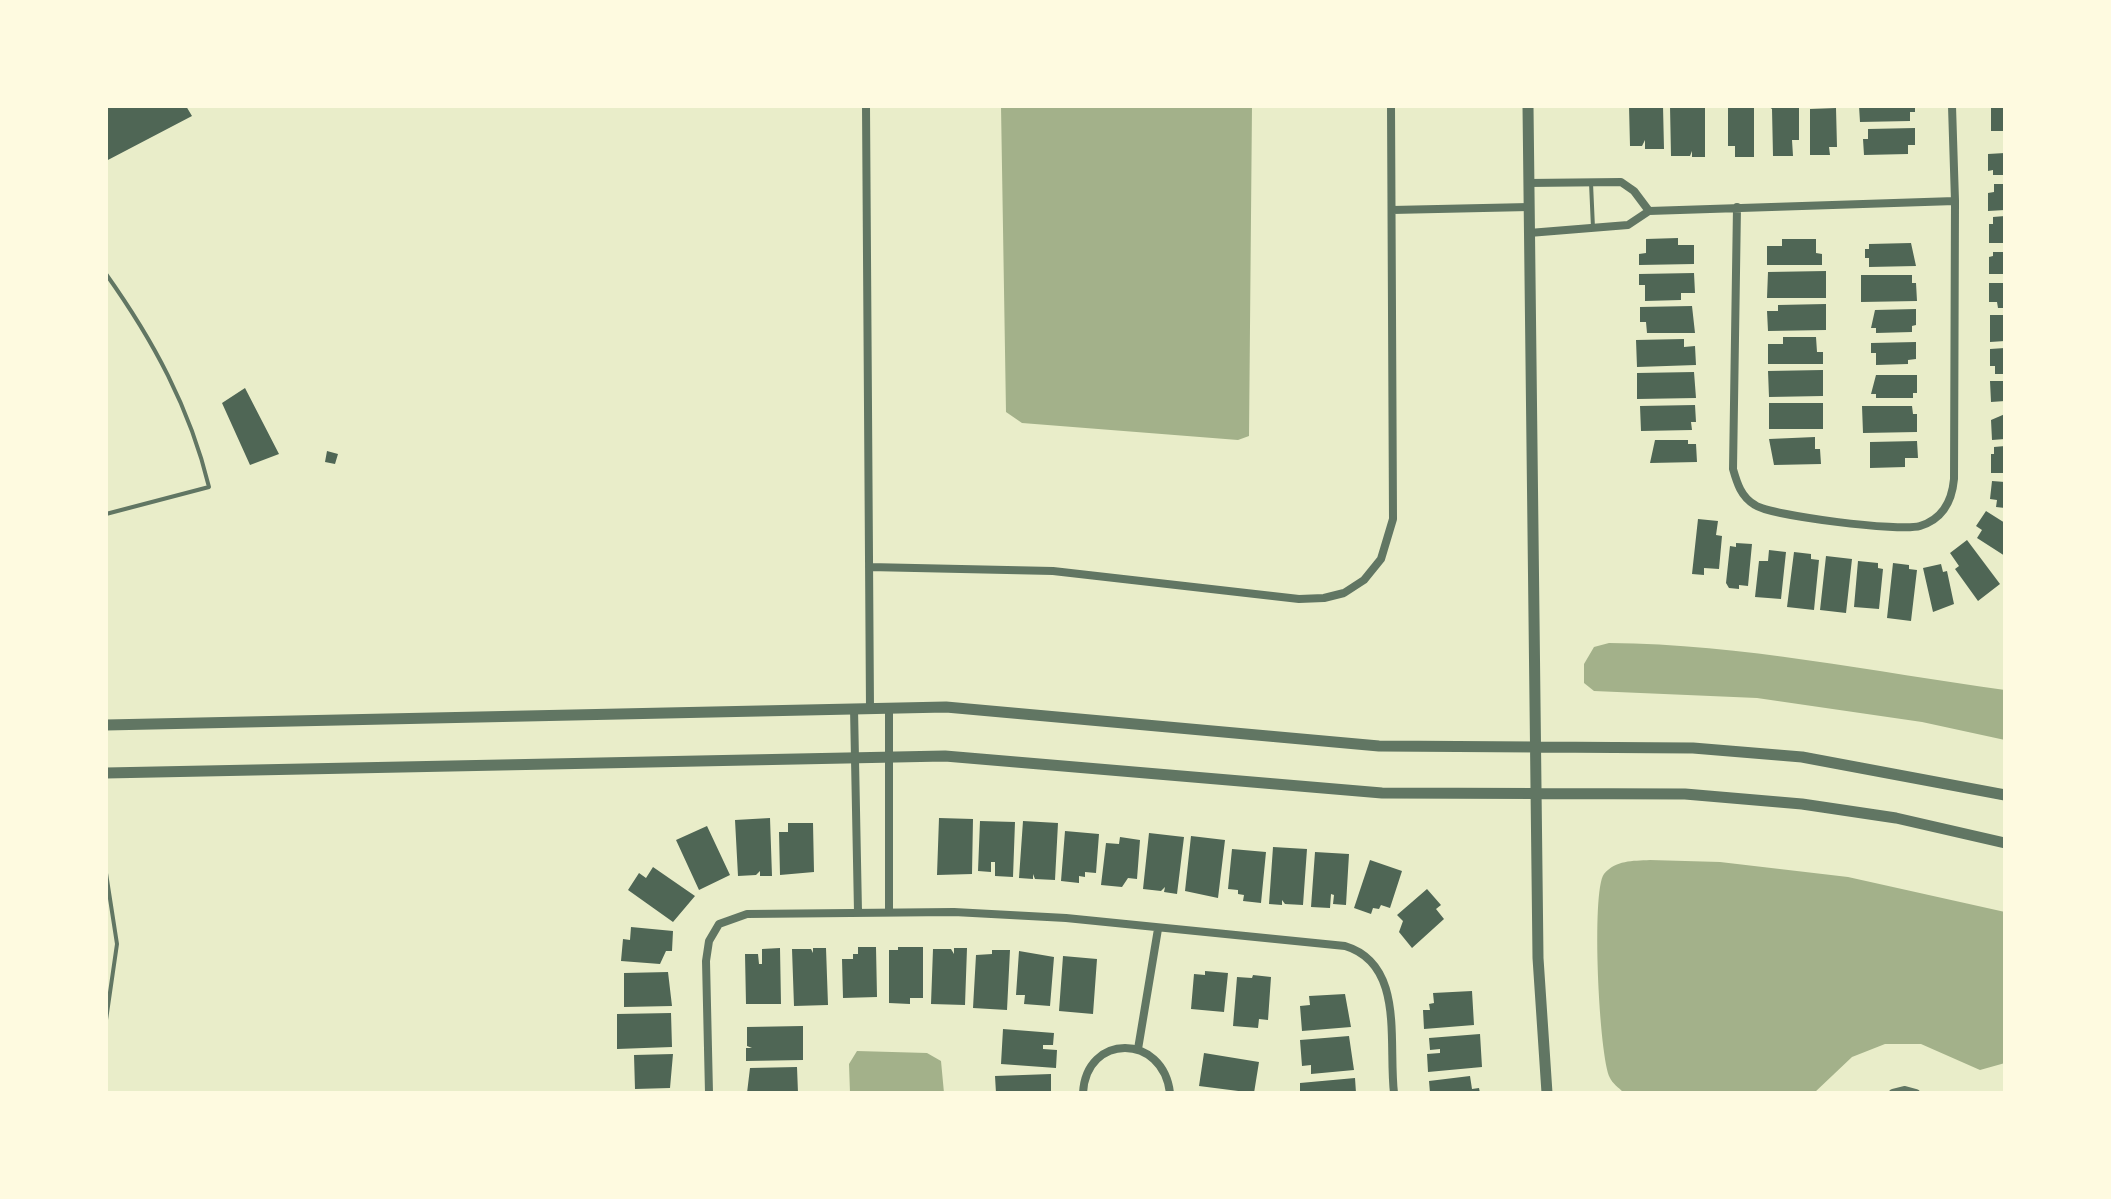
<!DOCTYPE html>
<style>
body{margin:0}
#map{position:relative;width:2111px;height:1199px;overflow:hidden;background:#e9edc9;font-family:"Alegreya Sans",sans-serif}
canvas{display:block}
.frame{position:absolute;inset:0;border:108px solid #fefae0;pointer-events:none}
</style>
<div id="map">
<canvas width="2111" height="1199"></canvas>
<div class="frame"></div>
</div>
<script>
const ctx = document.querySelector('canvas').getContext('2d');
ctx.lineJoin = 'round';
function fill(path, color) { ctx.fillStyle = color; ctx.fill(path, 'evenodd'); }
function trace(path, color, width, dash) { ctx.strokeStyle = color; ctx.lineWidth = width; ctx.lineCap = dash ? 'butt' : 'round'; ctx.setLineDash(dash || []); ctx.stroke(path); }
fill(new Path2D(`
 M1001 106H1252L1249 436 1238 440 1022 423 1006 412Z
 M1609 643C1743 644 1873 672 2005 690V740L1922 722 1757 698 1594 691 1584 683V664L1594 647Z
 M1650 860 1720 862 1848 877 2005 912V1063L1980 1070 1921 1044H1885L1852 1057 1814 1093 1623 1092C1619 1088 1612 1083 1610 1078 1599 1057 1591 891 1604 874 1616 860 1632 861 1650 860Z
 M857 1051 927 1053 941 1061 944 1093H850L849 1064Z`), '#a3b18a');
fill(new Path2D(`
 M106 106H186L192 116 106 161Z
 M1629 106H1663L1664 149H1645V140L1642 146H1630Z
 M1670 106H1705V157H1692V151L1690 156H1671Z
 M1728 106H1754V157H1735V146H1728Z
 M1768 106 1799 107V140H1792L1793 156H1773L1772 109Z
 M1859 106H1915V112H1910V121L1860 122Z
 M1991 106H2005V131H1991Z
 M1836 108 1837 147H1829L1830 155H1810V109Z
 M1915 128V145H1908V154L1864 155 1863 139H1868V129Z
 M2005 153V175H1993V170L1988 171V154Z
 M1994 184H2005V210L1988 211V193L1994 192Z
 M2005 216V243H1989V224H1993V217Z
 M1678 238V245H1694V264L1639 265V254L1646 253V239Z
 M1782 239H1816V253L1822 254V265H1767V246H1782Z
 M1911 243 1916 266 1869 267V258H1865V249H1869V244Z
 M1993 252H2005V274H1989V257L1993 256Z
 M1826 271V298H1767L1768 272Z
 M1694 273 1695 293H1681V300L1645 301V285H1639V274Z
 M1861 275H1912V283H1916L1917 301 1861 302Z
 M1989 283H2005V308H1998L1997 302H1989Z
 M1826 304V330L1768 331 1767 311H1778V305Z
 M1692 306 1695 333H1647L1646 322H1640V307Z
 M1916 309V325L1912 326V332L1876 333V328H1871L1875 310Z
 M1990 315H2005V341L1990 342Z
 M1783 337H1816L1817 352H1823V364H1768V344H1783Z
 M1684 339V347L1695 346 1696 365 1637 367 1636 340Z
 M1916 342V359L1908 360V364L1876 365V353H1871V343Z
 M2005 348V374H1995V366H1990V349Z
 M1823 370V396L1769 397 1768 371Z
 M1694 372 1696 398 1637 399V373Z
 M1876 375H1917V393H1913V398H1876V394H1871Z
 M1990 381H2005V401L1991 402Z
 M245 388 279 454 250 465 222 403Z
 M1769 403H1823V429H1769Z
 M1695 405 1696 422H1691L1692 430 1641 431 1640 406Z
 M1862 406H1912L1913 414H1917V432L1863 433Z
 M2005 414V439L1992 440 1991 420Z
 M1815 437V449H1820L1821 464 1774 465 1769 439Z
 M1655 440H1688V444H1696L1697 462 1650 463Z
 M1917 441 1918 458H1905V467L1870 468V442Z
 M2005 446V473H1991V454H1994V447Z
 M327 451 338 454 335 464 325 462Z
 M1992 481 2005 482V508L1996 507 1997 500 1990 499Z
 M1986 511 2005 523V556L1977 538 1982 530 1976 526Z
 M1698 519 1718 521 1716 535 1722 536 1719 569 1704 568V575L1692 574Z
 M1967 540 2000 584 1978 601 1955 569 1959 566 1950 553Z
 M1736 543 1752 544 1748 586 1739 585V589L1729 588 1726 583 1730 546 1736 547Z
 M1769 550 1786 552 1781 599 1755 597 1759 561H1768Z
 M1794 552 1811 554V559L1819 560 1814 610 1787 607Z
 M1826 556 1852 559 1846 613 1820 610Z
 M1858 561 1878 563V568L1883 569 1879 609 1854 607Z
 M1893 563 1909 565V569L1917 570 1911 621 1887 618Z
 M1941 564 1943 572 1947 571 1954 604 1933 612 1923 568Z
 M770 818 772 876H760V871L756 875 738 876 735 820Z
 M939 818 973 819 972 874 937 875Z
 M980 821 1015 822 1013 877 995 876V862H991V872L978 871Z
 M1023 821 1058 823 1055 880 1035 879 1033 874V879L1019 878Z
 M788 823H813L814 872 780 875 779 832H788Z
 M707 826 730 875 699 890 676 840Z
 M1065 831 1099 834 1096 873 1085 872V877L1079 876V883L1061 881Z
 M1149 833 1184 837 1177 894 1164 892 1165 887 1161 891 1143 889Z
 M1191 836 1225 840 1218 898 1185 891Z
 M1120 837 1140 840 1137 879 1128 878 1122 887 1101 885 1106 843 1119 844Z
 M1273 847 1307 849 1303 905 1285 904 1282 900V905L1269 904Z
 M1232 849 1266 852 1261 903 1243 901 1244 895 1238 894V890L1228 889Z
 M1315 852 1349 854 1346 905 1333 904 1334 895 1331 894 1330 908 1311 907Z
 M1370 860 1402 871 1390 908 1381 905 1379 909 1373 908 1371 914 1354 908Z
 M653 867 695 896 673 922 628 890 639 873 646 878Z
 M1427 889 1441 905 1436 909 1444 919 1412 948 1399 932 1403 921 1397 915Z
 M631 927 673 931 672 951H666L660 964 621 961 623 939 630 940Z
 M858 947H876L877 997 843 998 842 959H853V954H858Z
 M898 947H923V998H910V1004L889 1003V950H898Z
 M780 948 781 1004H746L745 954H758L759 964H762V949Z
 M813 948H826L828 1005 794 1006 792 949H811L813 953Z
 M954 948H967L965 1005 931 1004 933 949H951L954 954Z
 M992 950H1010L1007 1010 973 1008 976 955 992 954Z
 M1019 951 1054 957 1050 1006 1024 1004 1025 995H1016Z
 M1063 956 1097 959 1093 1014 1059 1011Z
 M1205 971 1228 973 1224 1012 1191 1009 1194 974 1205 975Z
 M668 972 672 1006 624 1007V973Z
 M1253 975 1271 977 1268 1020 1259 1019 1258 1028 1233 1026 1237 977 1252 978Z
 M1472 991 1474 1025 1424 1029 1423 1010H1430L1429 1004 1434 1003 1433 993Z
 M1345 994 1351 1027 1302 1031 1300 1006 1310 1005 1309 996Z
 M671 1013 672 1047 617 1049V1014Z
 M803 1026V1060L746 1061V1048H752L747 1046V1027Z
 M1003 1029 1054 1033 1053 1045H1043V1049L1057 1050 1056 1068 1001 1064Z
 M1480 1034 1482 1067 1428 1072 1427 1054 1440 1053V1049L1430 1050 1429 1038Z
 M1349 1036 1354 1070 1311 1074V1065L1302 1066 1300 1040Z
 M1204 1053 1259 1062 1254 1093 1199 1086Z
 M673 1054 670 1088 635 1089 634 1055Z
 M797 1067 798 1093H747L750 1068Z
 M1051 1074V1093H996L995 1076Z
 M1470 1076 1472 1089 1479 1088 1480 1093H1430L1429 1081Z
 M1355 1078 1356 1093H1300V1083Z`), '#4f6655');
trace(new Path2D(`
 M1591 183 1593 228
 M106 274C153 340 190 408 209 487L106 514
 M106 873 117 944 106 1020`), '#617663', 4);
trace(new Path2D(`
 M866 106 870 708
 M1528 183 1621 182 1634 191 1649 211
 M1737 207 1733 469C1737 483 1741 497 1755 505 1771 516 1901 532 1920 526 1943 519 1952 501 1954 479L1955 201 1952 106
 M1392 210 1529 207
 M1529 233 1628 225 1649 211 1955 201
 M869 567 1053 571 1299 599 1324 598 1344 593 1364 580 1381 559 1393 519 1391 106
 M854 708 858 912
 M889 708V912
 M1138 1049 1158 929
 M709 1093 706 961 709 941 719 924 747 914 954 912 1066 918 1345 946C1405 964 1388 1042 1394 1093
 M1083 1093C1086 1033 1163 1033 1170 1093
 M1893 1093 1905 1090 1916 1093`), '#617663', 8);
trace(new Path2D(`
 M1528 106 1538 958 1547 1093
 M106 725 946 707 1379 746 1693 748 1802 757 2005 795
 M106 773 945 756 1382 793 1685 794 1802 804 1896 818 2005 843`), '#617663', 11);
</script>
